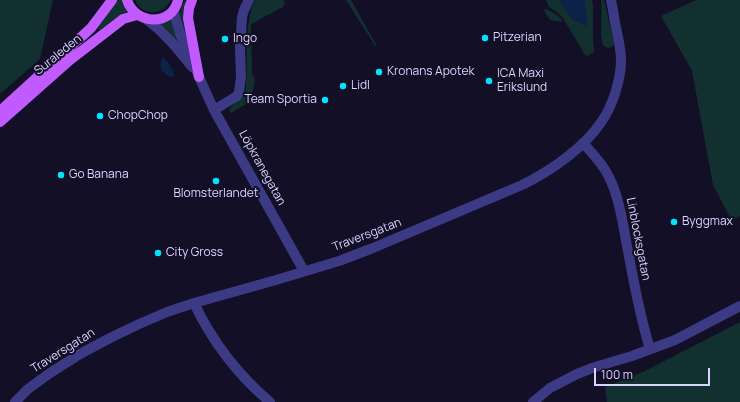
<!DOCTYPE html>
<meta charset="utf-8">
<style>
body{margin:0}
#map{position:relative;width:740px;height:402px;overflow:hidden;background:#130f26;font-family:Manrope,sans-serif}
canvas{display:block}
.scale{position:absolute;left:594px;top:368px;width:116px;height:18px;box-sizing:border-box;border:2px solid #d9d4ff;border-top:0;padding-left:5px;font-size:12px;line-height:14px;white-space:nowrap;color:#d9d4ff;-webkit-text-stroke:3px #130f26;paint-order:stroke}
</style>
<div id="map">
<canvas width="740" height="402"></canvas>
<div class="scale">100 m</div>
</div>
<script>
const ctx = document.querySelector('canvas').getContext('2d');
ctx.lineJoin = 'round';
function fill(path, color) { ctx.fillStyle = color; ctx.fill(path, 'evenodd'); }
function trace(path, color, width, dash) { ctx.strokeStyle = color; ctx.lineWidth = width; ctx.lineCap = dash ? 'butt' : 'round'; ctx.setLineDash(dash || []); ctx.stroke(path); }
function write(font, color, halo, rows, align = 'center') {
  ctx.font = font + ' Manrope,sans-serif'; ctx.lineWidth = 4; ctx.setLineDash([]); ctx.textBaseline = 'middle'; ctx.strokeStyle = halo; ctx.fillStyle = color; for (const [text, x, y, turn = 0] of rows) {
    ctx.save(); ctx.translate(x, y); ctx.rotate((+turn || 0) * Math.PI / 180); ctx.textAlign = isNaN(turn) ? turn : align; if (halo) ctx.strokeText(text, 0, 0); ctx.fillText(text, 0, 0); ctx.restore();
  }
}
fill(new Path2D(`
 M0 0H53L40 59 0 94Z
 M116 0H122L127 12 121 14 100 30H98V28Z
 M135 0H171C164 16 141 16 135 0Z
 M185 0H188L189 41C182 27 175 15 185 0Z
 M255 0H283L285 3 283 7 251 24 252 74 255 79 251 101 231 113 229 110 231 107 242 96 246 89C248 59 243 28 255 0Z
 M346 0H351L377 46H375L374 44Z
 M546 0H559L573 20 587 25 584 0H592L593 7V42L594 50V52L588 56 585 55 563 18 558 13 549 7Z
 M601 0H604L614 43 613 46C610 49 606 48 603 45 599 31 603 15 601 0Z
 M696 0H740V216L732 221 713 185 692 71 661 16Z
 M545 9C551 11 558 15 562 20L561 22 550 20 544 10Z
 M171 19 173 26 181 44 180 45 159 24Z
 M740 322V402H607L605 387 643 372Z`), '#12302f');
fill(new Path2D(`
 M559 0H584L586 12 587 25 586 26 573 20Z
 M162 58H164L168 62 174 72 173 77H170C162 72 158 68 162 58Z`), '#0c2248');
trace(new Path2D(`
 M174 9 175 17 181 36 191 57 199 77 214 110 304 271
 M145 18C165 33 177 48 192 67
 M214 110 237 96 239 92 241 77 240 48 242 17 244 10 249 0
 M583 143C592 153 603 164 609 177 620 199 623 226 628 251 634 284 640 317 650 349
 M194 303C212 341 238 375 270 402
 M15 402 28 389 50 373 80 354 110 338 137 325 167 312 194 303 276 280 339 261 373 248 522 185C551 171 585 147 602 121 613 105 621 79 621 60 621 49 618 38 616 27 614 18 613 9 611 0
 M533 402 550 388 577 374 595 367 632 356 675 340 740 306`), '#3d3a85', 10);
trace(new Path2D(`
 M127 0C135 25 172 27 178 0
 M192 0 189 8 188 18 199 77
 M0 111 91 28 112 0
 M0 122 70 60 123 19 137 15`), '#c25bff', 10);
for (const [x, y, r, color] of [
 [485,38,4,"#00e5ff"],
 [225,39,4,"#00e5ff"],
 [379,72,4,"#00e5ff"],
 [489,81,4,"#00e5ff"],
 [343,86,4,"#00e5ff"],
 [325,100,4,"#00e5ff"],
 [100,116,4,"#00e5ff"],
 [61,175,4,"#00e5ff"],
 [216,181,4,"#00e5ff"],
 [674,222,4,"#00e5ff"],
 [158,253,4,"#00e5ff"]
]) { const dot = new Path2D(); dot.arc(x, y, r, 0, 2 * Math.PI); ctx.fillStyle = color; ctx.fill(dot); trace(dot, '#130f26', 1.5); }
write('12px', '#d9d4ff', '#130f26', [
 ["Pitzerian",493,38],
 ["Ingo",233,39],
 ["Kronans Apotek",387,72],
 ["ICA Maxi",497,74],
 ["Erikslund",497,88],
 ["Lidl",351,86],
 ["Team Sportia",317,100,"right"],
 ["ChopChop",108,116],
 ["Go Banana",69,175],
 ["Blomsterlandet",216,194,"center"],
 ["Byggmax",682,222],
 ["City Gross",166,253]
], 'left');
write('12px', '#d9d4ff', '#130f26', [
 ["Suraleden",58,55,-39],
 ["Löpkranegatan",262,168,61],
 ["Traversgatan",367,235,-21],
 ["Linblocksgatan",638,239,79],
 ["Traversgatan",63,351,-32]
]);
</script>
